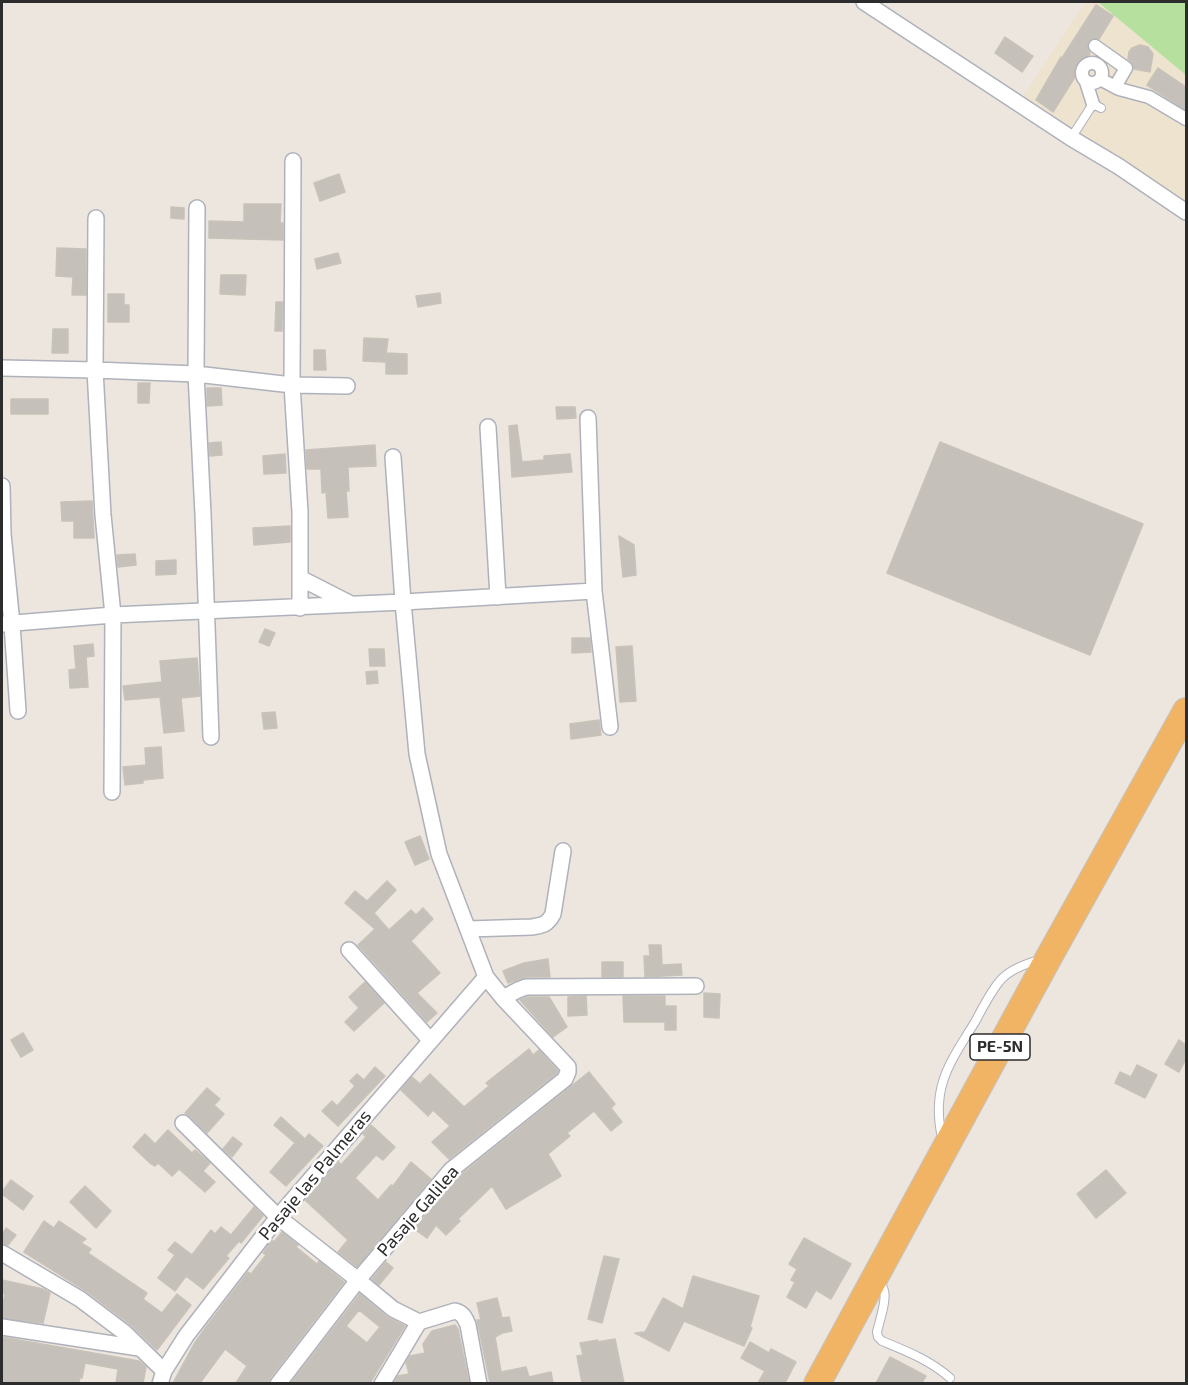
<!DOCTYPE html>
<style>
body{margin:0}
#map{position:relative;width:1188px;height:1385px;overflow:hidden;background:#ece6df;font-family:"Exo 2",sans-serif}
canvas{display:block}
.frame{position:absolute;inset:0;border:3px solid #2c2c2c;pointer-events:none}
</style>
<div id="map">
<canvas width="1188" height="1385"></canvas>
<div class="frame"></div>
</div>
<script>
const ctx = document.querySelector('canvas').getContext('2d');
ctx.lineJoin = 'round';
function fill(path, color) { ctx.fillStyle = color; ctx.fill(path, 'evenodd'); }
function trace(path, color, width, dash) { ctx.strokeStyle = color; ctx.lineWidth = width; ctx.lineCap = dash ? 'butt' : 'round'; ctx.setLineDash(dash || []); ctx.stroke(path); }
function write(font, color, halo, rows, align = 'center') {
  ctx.font = font + ' "Exo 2",sans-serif'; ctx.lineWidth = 5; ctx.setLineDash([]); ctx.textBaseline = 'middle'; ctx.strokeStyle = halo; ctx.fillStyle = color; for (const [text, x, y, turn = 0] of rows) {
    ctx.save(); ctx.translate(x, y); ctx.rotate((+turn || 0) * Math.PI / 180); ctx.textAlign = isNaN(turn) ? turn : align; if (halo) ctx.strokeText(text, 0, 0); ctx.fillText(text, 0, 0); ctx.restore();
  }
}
fill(new Path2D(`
 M1085 2H1186V205L1075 131 1050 117 1023 97Z`), '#ede3cf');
fill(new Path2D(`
 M1098 2H1186V75Z`), '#b6e09e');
const building = new Path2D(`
 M1096 5 1113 16 1099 39 1092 38 1088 42 1087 49 1090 53 1053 112 1036 100 1061 57 1062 58Z
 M1005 37 1033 56 1022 72 995 53Z
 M1140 45 1148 47 1153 54 1150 72 1134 69 1133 64 1128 59 1129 52 1132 48Z
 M1158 68 1186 87V110L1147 85Z
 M339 174 345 192 320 201 314 183Z
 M244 204H281L280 223H283V240L209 238V221L244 222Z
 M171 207 184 208V219L171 218Z
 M57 248 86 249V295H72L73 277 56 276Z
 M338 253 341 263 317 269 315 259Z
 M221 275H246L245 295 220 294Z
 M440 293 441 303 418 307 416 296Z
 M108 294H124V305H129V322H108Z
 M276 302H283L282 331H275Z
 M53 329H68V353H52Z
 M364 338 388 339 385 362 363 361Z
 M314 350H325L326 370H314Z
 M386 353 407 354V374H386Z
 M138 383H150L149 403H138Z
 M207 388H221L222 405 207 406Z
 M11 399H48V414H11Z
 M556 407H575L576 418 557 419Z
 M517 425 522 462 544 460V456L570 454 572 472 512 477 509 426Z
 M221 442 222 455 210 456 209 443Z
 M940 442 1143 524 1090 655 887 573Z
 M375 445 376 466 348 467 349 491H346L348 517 328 518 326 492 322 493 321 469H307L306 450Z
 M285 454 286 473 264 474 263 456Z
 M92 501 94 538H74V521H62L61 502Z
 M290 526V542L254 545 253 528Z
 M619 536 634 545 636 575 623 577Z
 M135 554 136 565 118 567 117 555Z
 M176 560V574L156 575V561Z
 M265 629 275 633 269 646 259 642Z
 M572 638H590L591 652 572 653Z
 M93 644 94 656 86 657 88 687 70 688 69 670 76 669 74 646Z
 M632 646 636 701 620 702 616 647Z
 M369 649H384L385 666H370Z
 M197 658 200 696 181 698 184 731 164 733 160 697 125 700 123 686 162 682 160 661Z
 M377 671 378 683 367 684 366 672Z
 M275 712 277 728 264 729 262 713Z
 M599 720 601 735 571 739 570 724Z
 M161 747 163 778 143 780V783L125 785 123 767 146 765 145 748Z
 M420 836 429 859 415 865 405 842Z
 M387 881 396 890 374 913 389 930 411 910 416 915 423 908 433 919 411 941 440 973 417 993 437 1013 427 1022 358 945 375 929 345 903 355 891 367 901Z
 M649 945H661L662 965 681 964 682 975 645 977 644 956H650Z
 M548 959 550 977H526L508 983 503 971 524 963Z
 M602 962H623V977H602Z
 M365 982 384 1003 354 1031 345 1022 359 1008 349 997Z
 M704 993 720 994 719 1018 704 1017Z
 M586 996 587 1015 568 1016V997Z
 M623 996H665V1006H676V1030H665V1022H624Z
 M528 997H549L567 1027 553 1037 520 1000Z
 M23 1033 33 1050 21 1057 11 1040Z
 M1179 1040 1186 1045V1059L1179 1072 1165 1064Z
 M529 1049 533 1055 539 1050 558 1071 557 1073 449 1159 432 1142 450 1126 433 1110 428 1116 401 1090 412 1077 420 1084 430 1074 464 1107 489 1086 486 1083Z
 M1137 1065 1157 1075 1145 1098 1115 1083 1120 1072 1131 1077Z
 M375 1067 385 1076 338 1126 322 1111 332 1101 337 1106 355 1086 350 1081 357 1074 364 1080Z
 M589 1072 615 1104 611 1108 622 1122 611 1131 594 1111 567 1133 570 1136 548 1154 561 1176 506 1209 492 1186 458 1219 460 1221 446 1235 436 1225 427 1238 414 1229 458 1177Z
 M207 1088 220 1099 214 1105 224 1114 207 1133 190 1116 185 1113Z
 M281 1117 305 1139 309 1134 323 1146 286 1186 270 1172 295 1143 274 1125Z
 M371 1125 395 1147 383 1160 376 1155 355 1178 378 1200 391 1185 393 1186 411 1162 431 1179 357 1267 338 1252 348 1240 305 1200 339 1162 341 1165 366 1137 363 1134Z
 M168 1130 192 1153 195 1150 210 1163 203 1171 215 1182 205 1192 179 1169 172 1176 158 1163 155 1166 150 1163 133 1147 145 1134 155 1144Z
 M233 1137 242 1144 232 1157 223 1149Z
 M1106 1170 1126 1193 1096 1218 1077 1194Z
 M11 1180 33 1196 23 1210 2 1194V1192Z
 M85 1186 111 1211 96 1228 70 1202Z
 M254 1207 263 1216 241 1243 239 1241 226 1256 229 1258 203 1289 186 1276 175 1291 158 1278 175 1255 168 1250 175 1242 192 1255 211 1230 215 1234 221 1227 231 1235Z
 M44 1221 54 1228 59 1221 86 1239 81 1243 91 1249 88 1253 147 1293 143 1299 162 1313 177 1294 191 1305 157 1350 131 1325 86 1291 24 1252Z
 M6 1228 16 1235 8 1245 2 1243V1235Z
 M282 1232 298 1245 296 1247 317 1264 319 1261 344 1282 270 1378 268 1383H236L247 1366 225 1349 200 1383H173L194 1344 206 1327 248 1272 251 1274 266 1255 263 1253 272 1240 274 1242Z
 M804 1238 851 1264 831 1299 816 1290 806 1308 787 1297 795 1282 791 1280 797 1269 789 1264Z
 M604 1256 619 1259 602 1323 588 1319Z
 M386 1262 393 1268 379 1285 372 1279Z
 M693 1276 759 1296 750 1327 752 1328 744 1346 684 1321 669 1351 635 1333 645 1332 663 1298 683 1309Z
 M2 1280 43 1289 50 1293 43 1323 2 1318V1308L5 1294 2 1293Z
 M360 1294 387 1317 405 1326 370 1383H291ZM359 1310 380 1327 367 1343 346 1326Z
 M497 1298 502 1318 509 1317 512 1331 502 1333 495 1337 501 1372 526 1367 529 1377 551 1372 553 1383H490L477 1320H481L477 1303Z
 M455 1325 458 1329 469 1383H394L398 1376 409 1374 406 1362 410 1356 425 1353 423 1344 432 1331Z
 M2 1337 139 1361 146 1367 143 1383H116L118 1369 85 1363 82 1378 80 1377 79 1383H2Z
 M615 1339 624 1383H582L577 1356 583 1355 580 1343 598 1340 597 1342Z
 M750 1342 769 1353 771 1349 796 1362 785 1383H758L765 1371 741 1358Z
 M890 1357 926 1376 922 1383H876Z`);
fill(building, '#c5c1ba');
trace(building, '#c8c2b8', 1.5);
const service = new Path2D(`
 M1071 138 1093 104 1101 108
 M942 1138C931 1087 949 1064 975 1022 982 1009 990 993 999 982 1008 970 1025 964 1039 960
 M877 1284C881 1286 883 1286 884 1291 887 1299 879 1323 877 1332L878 1337 882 1341C906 1351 930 1360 950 1378`);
const pedestrian = new Path2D(`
 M1095 46 1126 68 1115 87
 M1082 73a10 10 0 1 1 20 0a10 10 0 1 1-20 0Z
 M1100 79 1119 89 1149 97 1186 119
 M1086 82 1093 104`);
const minor = new Path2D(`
 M864 2 1071 138 1118 166 1186 212
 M293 161 292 385 300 512V608
 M197 208 196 374 203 514 211 737
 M96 218 95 370 103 515 113 615 112 792
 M2 368 95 370 196 374 292 385 347 386
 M588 418 594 591 610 727
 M488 427 498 597
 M393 457 403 602 594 591
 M2 486 3 534 12 624 18 711
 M300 578 351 604
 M2 624 113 615 403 602 417 754 439 854 486 977 503 998 568 1067V1072L565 1079 451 1170 358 1280 278 1384
 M468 929 532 927C543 925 547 925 553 914L563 851
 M349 950 430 1040
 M503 998 518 990 526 987 696 986
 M183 1123 278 1217 358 1280 393 1309 419 1322 455 1311C463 1313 465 1318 468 1325L479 1384
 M2 1253 80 1299 125 1333 164 1371
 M2 1327 139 1348
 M160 1384 164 1371 186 1336 278 1217 486 977
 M382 1384 419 1322`);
const trunk = new Path2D(`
 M817 1384 1049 957 1186 711`);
trace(service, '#afb1bb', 10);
trace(pedestrian, '#afb1bb', 15);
trace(minor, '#afb1bb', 18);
trace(trunk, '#c4c4c4', 28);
trace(service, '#fff', 8);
trace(pedestrian, '#fff', 12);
trace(minor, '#fff', 15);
trace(trunk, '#f0b464', 26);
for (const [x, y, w] of [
 [1000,1047,60]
]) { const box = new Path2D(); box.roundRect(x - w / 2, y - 13, w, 26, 4.5); ctx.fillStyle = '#fff'; ctx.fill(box); trace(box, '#2c2c2c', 1.5); }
write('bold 16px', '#2c2c2c', null, [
 ["PE-5N",1000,1047]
]);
write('18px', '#2c2c2c', '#fff', [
 ["Pasaje las Palmeras",315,1175,-50],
 ["Pasaje Galilea",418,1211,-49]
]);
</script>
